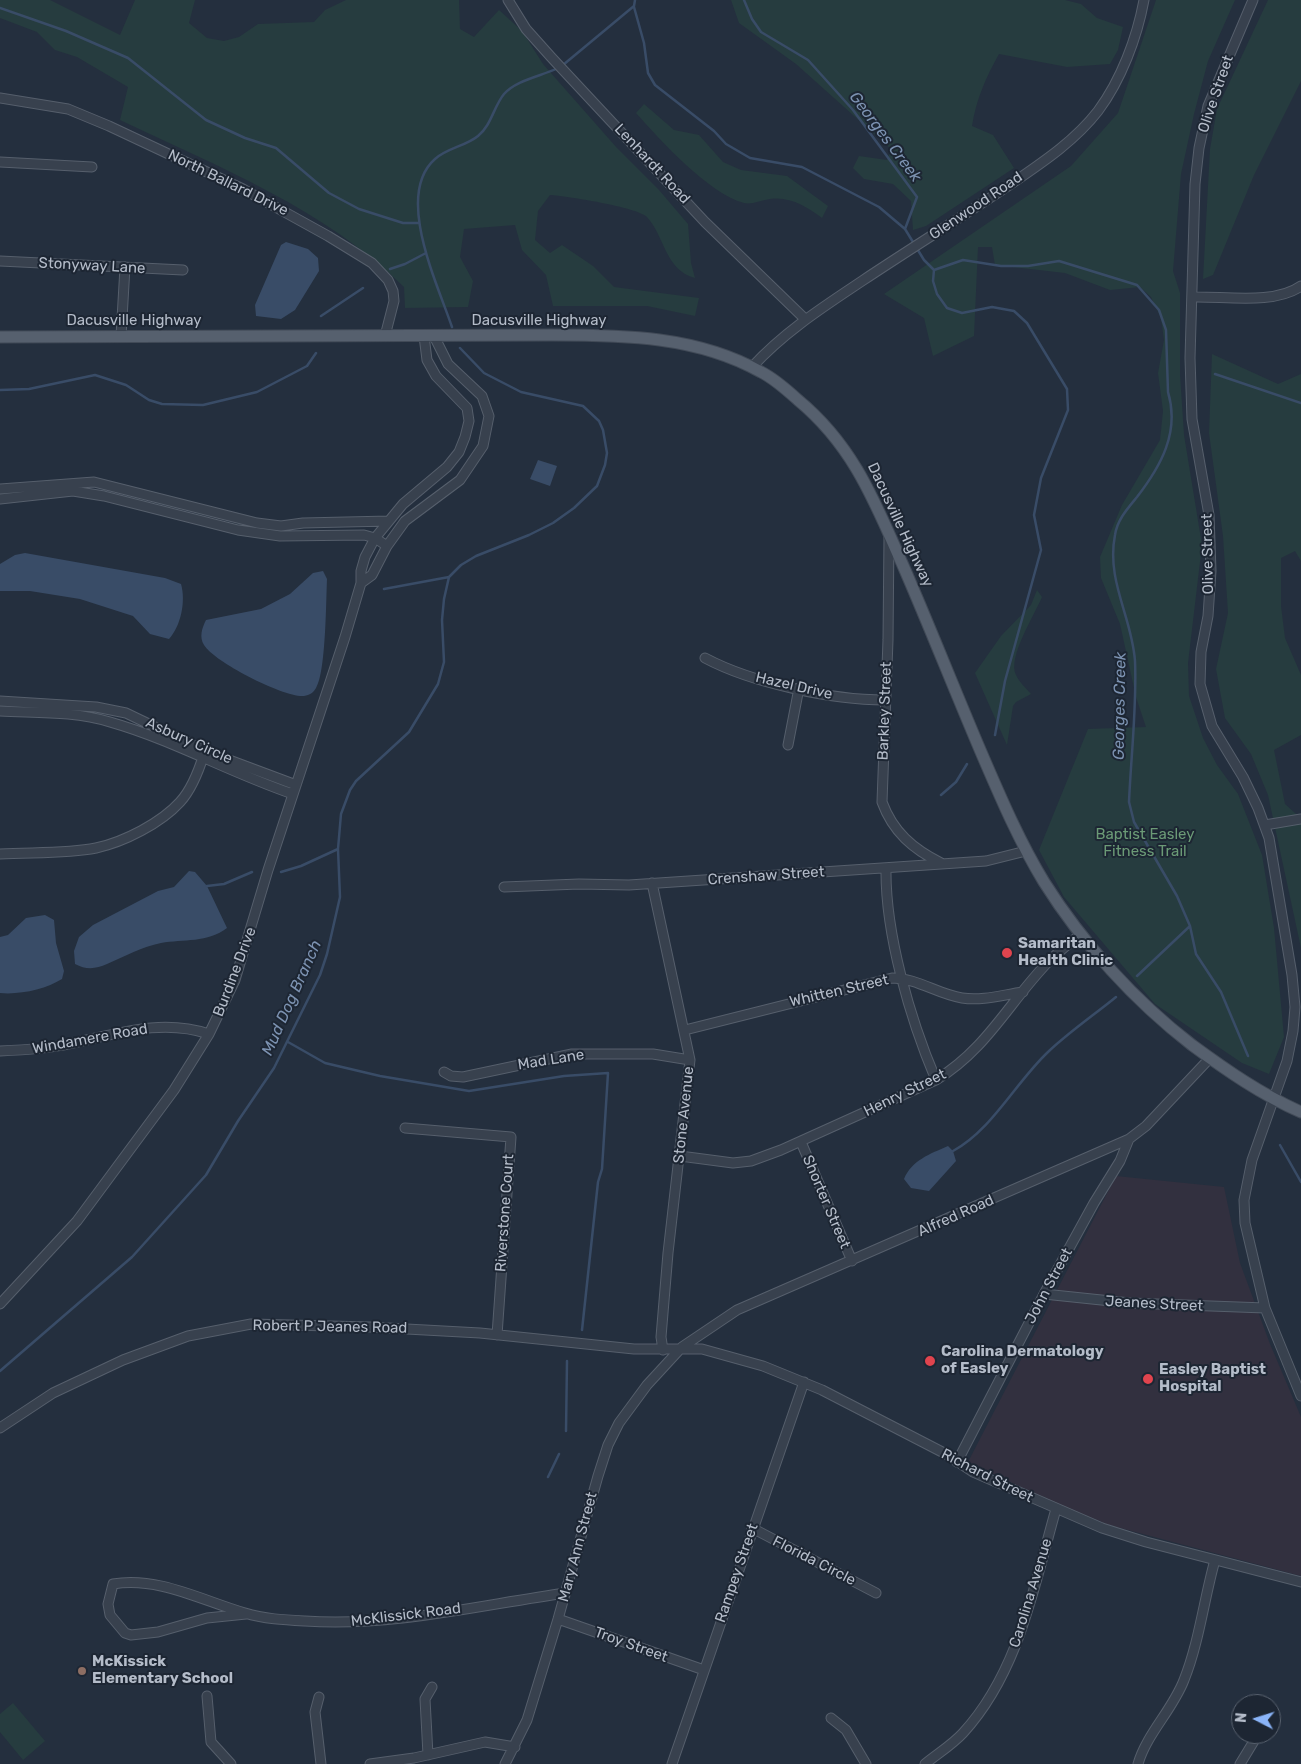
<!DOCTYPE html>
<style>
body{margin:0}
#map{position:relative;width:1301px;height:1764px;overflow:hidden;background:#242f3e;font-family:Rubik,sans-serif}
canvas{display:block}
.north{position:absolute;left:1231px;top:1694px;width:50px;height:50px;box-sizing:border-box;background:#1d2633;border:1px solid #59626f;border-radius:50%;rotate:275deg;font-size:14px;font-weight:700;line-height:20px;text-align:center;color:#b4bcc9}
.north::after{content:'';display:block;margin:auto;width:18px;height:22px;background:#8ab4f8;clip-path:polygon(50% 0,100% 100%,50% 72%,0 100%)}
</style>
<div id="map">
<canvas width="1301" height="1764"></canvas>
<div class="north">N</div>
</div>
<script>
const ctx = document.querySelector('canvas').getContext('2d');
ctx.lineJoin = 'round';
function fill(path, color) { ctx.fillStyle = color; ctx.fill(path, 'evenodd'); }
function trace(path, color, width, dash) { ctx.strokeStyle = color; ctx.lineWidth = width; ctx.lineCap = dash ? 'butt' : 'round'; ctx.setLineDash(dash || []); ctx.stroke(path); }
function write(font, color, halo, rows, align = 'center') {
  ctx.font = font + ' Rubik,sans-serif'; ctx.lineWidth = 4; ctx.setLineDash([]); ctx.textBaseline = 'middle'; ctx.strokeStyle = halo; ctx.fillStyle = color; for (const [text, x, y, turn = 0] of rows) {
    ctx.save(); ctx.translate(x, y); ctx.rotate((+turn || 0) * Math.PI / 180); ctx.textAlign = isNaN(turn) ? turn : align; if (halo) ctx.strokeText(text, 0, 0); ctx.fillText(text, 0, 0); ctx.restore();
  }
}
fill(new Path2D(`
 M1116 1176 1224 1187 1240 1263 1270 1344 1301 1417V1576L1109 1525 1050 1501 968 1462Z`), '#32303f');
fill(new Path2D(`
 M0 0H50L120 35 135 0H195L189 23 207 38 224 41 239 37 258 24 314 22 325 10 346 0H459L460 29 474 37 499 10 522 31 543 64 617 148 659 190 688 224 691 263 695 278C665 270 665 237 647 217 637 207 566 196 550 195L538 211 535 240 550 253 562 245 593 266 614 287 699 298 695 316 647 306H553L546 275 522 250 515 225 464 229 460 257 473 281 468 307 405 308 404 287C325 209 219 167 120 120L128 87 77 57 55 50 37 32 0 18Z
 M731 0H1065L1081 4 1097 18 1123 27 1118 50 1110 64 1067 67 999 54C986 77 976 100 972 126L993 135 1014 168 926 226 913 230 911 201 893 184 864 179 853 168 859 156 887 160 891 149 796 64 739 23Z
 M1156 0H1235L1208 61 1194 114 1181 174 1173 271 1180 293V375L1184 435 1202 545 1188 663 1189 696 1203 738 1217 765 1238 794 1262 855 1274 928 1284 1037 1269 1074 1242 1063 1155 1004 1064 897 1039 850 1088 729 1146 727 1136 697 1120 624 1101 578 1100 557 1122 505 1160 440 1163 411 1158 373 1164 340 1161 318 1151 297 1140 287 1110 290 1065 273 995 265 992 247H978L974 336 933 356 924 318 884 294 1071 166 1118 113Z
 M1268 0H1301V81L1254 175 1213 275 1203 279 1210 149 1217 109Z
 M644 104 674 130 699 135 723 162 741 170 787 176 828 206 822 218C807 207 790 196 770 199 762 200 751 205 744 203 708 193 661 141 636 113Z
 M1212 354 1278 384 1301 374V561L1295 551 1281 558V606L1285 638 1301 675V735L1274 750 1285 804 1296 814H1301V948L1268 795 1251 754 1225 718 1216 669 1228 613 1223 536 1209 433Z
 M1037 590 1042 597C1035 614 1007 658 1016 675 1019 682 1026 688 1031 694L1016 702 1013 706 1007 745 975 673 1001 636 1031 605Z
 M13 1703 45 1741 23 1760 0 1732V1714Z`), '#263c3f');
fill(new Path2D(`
 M286 242 308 249 318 258 319 271 295 310 281 319 256 316 255 305 281 245Z
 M538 460 557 466 550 486 530 479Z
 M25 553 165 578 181 584C186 601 181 626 169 639L150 634 133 616 80 599 30 591H0V564L15 555Z
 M323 571 327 579C326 601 326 673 316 688 313 693 310 695 304 696 285 698 214 662 204 645 199 637 202 628 206 620L261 609 290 594 313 573Z
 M189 871 195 872 207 886 227 928C208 943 183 939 161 943 142 947 125 956 107 964 96 969 86 970 75 964L74 951 79 937 93 925 158 891 174 887Z
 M45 915 54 920 56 943 64 971 62 979C46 989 20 995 0 993V937L8 935 26 918Z
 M948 1146 953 1151 956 1161 929 1191 911 1188 904 1179C912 1160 930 1154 948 1146Z`), '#394c67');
trace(new Path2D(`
 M744 0 752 19 761 32 808 60 853 110 917 197 905 229
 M634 7 644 43 648 73 655 85 714 131 726 144 750 158 802 167 879 207 905 229 924 260 934 270
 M0 8 66 31 128 58 206 120 245 138 276 148 329 193 359 209 403 223H419
 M563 65 634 6 635 0
 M390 269 405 264 426 253
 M934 270 963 260 1001 266H1028L1059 261 1137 285 1159 310 1166 330 1168 392C1180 432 1161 466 1137 497 1128 508 1117 520 1115 535 1106 581 1132 617 1135 661 1137 706 1131 756 1129 802L1134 822 1177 896 1190 926 1196 954 1221 992 1248 1056
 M934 270 933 281 937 294 947 308 962 313 992 307 1014 311 1027 323 1067 389 1068 410 1041 478 1034 515 1041 550 1005 681 995 735
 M321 316 363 288
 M452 327C438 285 394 195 435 159 447 148 466 146 478 136 491 126 494 106 504 94 516 80 542 76 558 68
 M1215 374 1301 403
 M0 390 29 389 95 375 126 385 149 400 162 404 203 405 257 392 307 366 316 353
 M384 589 449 577
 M941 795 956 782 967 764
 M281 872 301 866 338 849
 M207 886 224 884 252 872
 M1137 976 1190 926
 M288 1042 325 1063 380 1076 469 1091 564 1076 608 1073 602 1169 598 1182 582 1330
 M1280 1145 1301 1182
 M953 1151C991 1131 1016 1082 1048 1052 1069 1032 1094 1015 1116 997
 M0 1371 132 1257 206 1175 238 1121 274 1068 320 975 327 954 340 897 338 849 341 814 350 790 356 781 409 732 438 684 444 662 442 620 444 599 449 577 461 565 476 556 529 535 553 523 574 508 597 486 605 465 607 453 603 430 599 421 583 406 521 392 484 373 460 348
 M566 1431 567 1361
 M548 1477 559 1454`), '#394c67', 2.5);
const minor = new Path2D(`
 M508 0 526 29 551 57 705 222 805 319
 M1253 0 1208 106 1199 148 1195 184 1190 358 1192 419 1209 515 1211 571 1208 616 1201 652 1200 684 1212 726 1243 777 1258 808 1269 838 1292 975 1295 1007 1293 1031 1287 1061 1252 1160 1244 1200 1245 1223 1265 1308 1301 1396
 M0 98 68 109 109 126 243 189 328 236 372 263 388 280 393 291 394 301 385 336
 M0 162 92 167
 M0 261 183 270
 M1193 297C1224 296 1275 305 1301 286
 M121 336 125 267
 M752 367C784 332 823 307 862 281 910 249 960 218 1008 186 1040 164 1074 142 1098 111 1121 80 1137 38 1144 0
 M0 489 94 482 257 523 281 526 303 523 389 521
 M0 499 73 491 104 496 238 530 280 536 364 535 375 538 387 546
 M889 536 888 640 882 802C893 832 913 849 941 863
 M361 583 372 575 387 546 405 521 460 480 483 446 489 416 482 396 448 364 434 336
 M705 658C752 683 832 700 885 700
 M0 701 96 707 126 713 205 751 296 785
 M0 711C36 713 74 711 110 722 173 740 231 773 293 794
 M788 745 799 688
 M1265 825 1301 819
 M0 854C31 852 66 854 96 848 124 842 161 823 180 802 192 789 199 770 204 754
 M886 868C885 933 910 1019 936 1080
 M652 883 690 1060 668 1253 661 1337 663 1350
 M504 887 579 884 629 885 986 861 1026 851
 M685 1030 892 978C917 978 937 994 962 998 983 1001 1002 995 1023 992
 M0 1051C23 1050 46 1049 69 1044 117 1034 161 1018 209 1034
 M444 1072 451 1076 463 1077 572 1054H653L690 1060
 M405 1128 511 1137 497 1335
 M801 1142 852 1261
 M680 1156 733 1163 751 1161 781 1150 936 1080C987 1049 1009 1002 1049 961 1059 951 1070 943 1081 934
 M1044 1294 1130 1303 1265 1308
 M0 1304 77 1221 174 1090 209 1034 235 980 268 870 345 637 361 583V571L365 557 375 538 403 504 447 467 459 452 465 437 469 421 467 408 436 376 427 360 424 336
 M0 1428 53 1393 123 1360 188 1336 251 1324 370 1327 480 1333 634 1349H702L763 1366 822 1390 946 1454 973 1472 1102 1528 1146 1542 1301 1582
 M957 1462 1044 1294 1094 1203 1120 1161 1129 1139
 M752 1528 876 1593
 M246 1614 207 1618 158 1632 131 1635 125 1633 110 1615 108 1604 113 1584C158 1576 203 1601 245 1613 264 1619 285 1620 305 1621 393 1627 480 1605 566 1593
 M558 1619 704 1670
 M207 1696 211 1742 231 1764
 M319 1697 315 1712 321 1764
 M831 1718 846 1730 866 1764
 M428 1755 425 1699 432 1687
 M370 1764 414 1758 485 1742 515 1747
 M505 1764 527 1720 558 1619 598 1476 608 1445 619 1423 647 1385 682 1347 737 1310 1129 1139 1146 1126 1210 1058
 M672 1764 804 1382
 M925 1764C937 1754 952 1745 963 1733 1019 1672 1034 1586 1056 1509
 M1138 1764C1146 1735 1173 1709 1184 1680 1199 1643 1204 1599 1215 1560
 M1240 1764 1254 1741`);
const major = new Path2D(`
 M0 337 552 335C624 335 697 336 761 372 775 379 787 390 798 400 855 447 876 505 905 570 931 630 955 691 981 752 1000 796 1019 841 1044 882 1083 944 1135 1001 1192 1045 1226 1070 1262 1095 1301 1112`);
trace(minor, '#565f6c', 11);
trace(major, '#414a57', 13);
trace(minor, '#38414e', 9);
trace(major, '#56606e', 11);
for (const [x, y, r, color] of [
 [1007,953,6,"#e0444e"],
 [930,1361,6,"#e0444e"],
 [1148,1379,6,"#e0444e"],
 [82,1671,5,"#8d6e63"]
]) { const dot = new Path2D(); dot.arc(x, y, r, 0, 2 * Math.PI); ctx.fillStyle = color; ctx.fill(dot); trace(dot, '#1d2633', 2); }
write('15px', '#b4bcc9', '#1d2633', [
 ["Olive Street",1216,94,-71],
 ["Lenhardt Road",652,164,47],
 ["North Ballard Drive",228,183,26],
 ["Glenwood Road",976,206,-34],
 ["Stonyway Lane",92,266,3],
 ["Dacusville Highway",134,321],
 ["Dacusville Highway",539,321],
 ["Dacusville Highway",900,525,65],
 ["Olive Street",1208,554,-91],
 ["Hazel Drive",794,686,13],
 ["Barkley Street",885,711,-88],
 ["Asbury Circle",189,741,24],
 ["Crenshaw Street",766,876,-4],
 ["Burdine Drive",235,972,-69],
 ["Whitten Street",839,991,-13],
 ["Windamere Road",90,1039,-10],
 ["Mad Lane",551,1060,-9],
 ["Henry Street",905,1093,-26],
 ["Stone Avenue",684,1115,-84],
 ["Shorter Street",826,1202,67],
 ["Riverstone Court",505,1213,-86],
 ["Alfred Road",956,1216,-24],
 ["John Street",1049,1286,-62],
 ["Jeanes Street",1154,1304,3],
 ["Robert P Jeanes Road",330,1327,1],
 ["Richard Street",987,1476,27],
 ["Mary Ann Street",578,1547,-75],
 ["Florida Circle",814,1561,27],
 ["Rampey Street",737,1573,-71],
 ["Carolina Avenue",1031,1593,-73],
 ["McKlissick Road",406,1615,-7],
 ["Troy Street",631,1645,20]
]);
write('15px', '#6b9a76', '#1d2633', [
 ["Baptist Easley",1145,835],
 ["Fitness Trail",1145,852]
]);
write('bold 15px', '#b4bcc9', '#1d2633', [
 ["Samaritan",1018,944],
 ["Health Clinic",1018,961],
 ["Carolina Dermatology",941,1352],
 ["of Easley",941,1369],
 ["Easley Baptist",1159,1370],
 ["Hospital",1159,1387],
 ["McKissick",92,1662],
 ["Elementary School",92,1679]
], 'left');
write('italic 16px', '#7c92b1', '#1d2633', [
 ["Georges Creek",885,137,53],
 ["Georges Creek",1120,706,-89],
 ["Mud Dog Branch",292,998,-66]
]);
</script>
